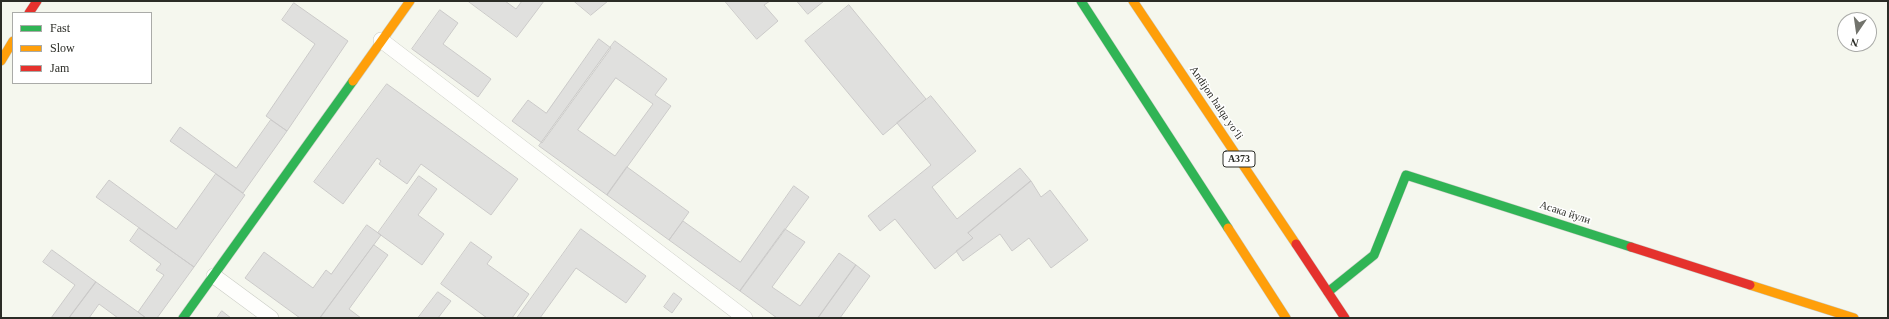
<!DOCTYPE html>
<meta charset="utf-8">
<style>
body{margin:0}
#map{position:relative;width:1889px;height:319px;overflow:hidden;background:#f5f7ee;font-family:Georgia,serif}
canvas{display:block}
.frame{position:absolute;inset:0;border:2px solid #2b2c26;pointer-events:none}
.legend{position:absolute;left:12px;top:12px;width:140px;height:72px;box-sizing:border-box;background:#fff;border:1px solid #aaaba8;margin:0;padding:5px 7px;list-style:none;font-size:12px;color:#2b2c26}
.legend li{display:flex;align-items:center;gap:8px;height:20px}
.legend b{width:20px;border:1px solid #aaaba8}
.north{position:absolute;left:1837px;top:12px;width:40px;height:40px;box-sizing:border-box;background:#fff;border:1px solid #aaaba8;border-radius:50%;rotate:193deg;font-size:11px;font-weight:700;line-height:16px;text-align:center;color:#2b2c26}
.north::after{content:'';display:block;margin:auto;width:14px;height:18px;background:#72736c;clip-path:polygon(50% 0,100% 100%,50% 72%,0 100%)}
</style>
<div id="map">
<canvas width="1889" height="319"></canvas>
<div class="frame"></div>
<ul class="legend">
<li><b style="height:5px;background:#30b455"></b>Fast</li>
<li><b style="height:5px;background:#ff9f0a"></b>Slow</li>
<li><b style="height:5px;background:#e5322d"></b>Jam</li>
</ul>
<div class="north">N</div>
</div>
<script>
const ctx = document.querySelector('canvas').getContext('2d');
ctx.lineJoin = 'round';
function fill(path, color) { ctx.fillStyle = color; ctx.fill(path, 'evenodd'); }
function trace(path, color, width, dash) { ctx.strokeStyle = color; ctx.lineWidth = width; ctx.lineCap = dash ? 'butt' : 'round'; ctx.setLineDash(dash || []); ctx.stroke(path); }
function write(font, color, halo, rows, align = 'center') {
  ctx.font = font + ' Georgia,serif'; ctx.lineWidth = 3; ctx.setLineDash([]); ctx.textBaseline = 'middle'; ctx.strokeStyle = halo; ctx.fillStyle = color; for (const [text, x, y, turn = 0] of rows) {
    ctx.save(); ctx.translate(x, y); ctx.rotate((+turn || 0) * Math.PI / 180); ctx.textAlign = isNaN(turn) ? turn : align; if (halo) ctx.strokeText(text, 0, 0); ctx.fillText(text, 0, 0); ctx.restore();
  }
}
const building = new Path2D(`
 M468 1H505L516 9 522 1H544L517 37Z
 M574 1H608L591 15Z
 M725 1H770L764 5 778 21 757 39Z
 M797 1H824L808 14Z
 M294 3 348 41 287 131 266 116 315 44 282 20Z
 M849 5 926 99 883 135 805 41Z
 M440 10 458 23 443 44 491 79 478 97 412 49Z
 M599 39 611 48 542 143 512 121 528 100 546 113Z
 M615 41 667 79 655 95 671 106 607 195 539 146ZM616 78 653 104 615 156 578 130Z
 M387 84 518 179 491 215 421 164 407 184 379 164 381 161 377 158 343 204 314 182Z
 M931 96 976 151 932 187 957 219 1020 168 1031 181 968 233 973 238 935 269 895 219 880 231 868 216 931 165 897 123Z
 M271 120 287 131 243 193 170 141 180 127 236 168Z
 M627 167 689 212 669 240 607 195Z
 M216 174 245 195 194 267 96 197 109 180 176 229Z
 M419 176 437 189 418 215 444 234 422 265 378 233Z
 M1031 181 1041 197 1050 190 1088 240 1051 268 1029 238 1012 251 1000 234 963 261 956 251 973 238 968 233Z
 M794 186 809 197 740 291 669 240 683 221 740 262Z
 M367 225 381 235 320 318H300L245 278 264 252 313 288 326 270 331 274Z
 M139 228 194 267 157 318H146L138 312 164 275 156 270 161 264 130 241Z
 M581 229 646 276 626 303 576 268 540 318H517Z
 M785 229 805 242 772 287 800 306 839 253 856 265 818 318H777L740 291Z
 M471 242 492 257 487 264 529 294 512 318H487L441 284Z
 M374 245 388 255 349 309 361 318H320Z
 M52 250 96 282 69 318H51L75 285 43 262Z
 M856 265 870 276 840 318H818Z
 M96 282 138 312 146 318H118L99 304 89 318H69Z
 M438 292 451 301 438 318H418Z
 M674 293 682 299 672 313 664 307Z
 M222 311 231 318H217Z`);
fill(building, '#e0e0de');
trace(building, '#cbcac9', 1);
const lane = new Path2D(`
 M381 40 745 318
 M214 276 271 318`);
const fast = new Path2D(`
 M1081 1 1228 228
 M1328 292 1374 255 1406 175 1631 247
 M183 318 353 81`);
const slow = new Path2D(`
 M1133 1 1296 244
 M1 61 13 41
 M353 81 410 1
 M1228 228 1286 318
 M1750 285 1854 318`);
const jam = new Path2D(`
 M29 13 37 1
 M1296 244 1345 318
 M1631 247 1750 285`);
trace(lane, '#caccc4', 16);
trace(fast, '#caccc4', 10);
trace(slow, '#caccc4', 10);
trace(jam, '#caccc4', 10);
trace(lane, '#fefefc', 15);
trace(fast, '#30b455', 9);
trace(slow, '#ff9f0a', 9);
trace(jam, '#e5322d', 9);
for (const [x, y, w] of [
 [1239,159,32]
]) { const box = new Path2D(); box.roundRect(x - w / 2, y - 8, w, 16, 3); ctx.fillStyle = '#fff'; ctx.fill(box); trace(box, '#2b2c26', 1); }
write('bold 10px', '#2b2c26', null, [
 ["A373",1239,159]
]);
write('11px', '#2b2c26', '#fff', [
 ["Andijon halqa yo‘li",1216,103,56],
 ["Асака йули",1565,213,18]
]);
</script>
